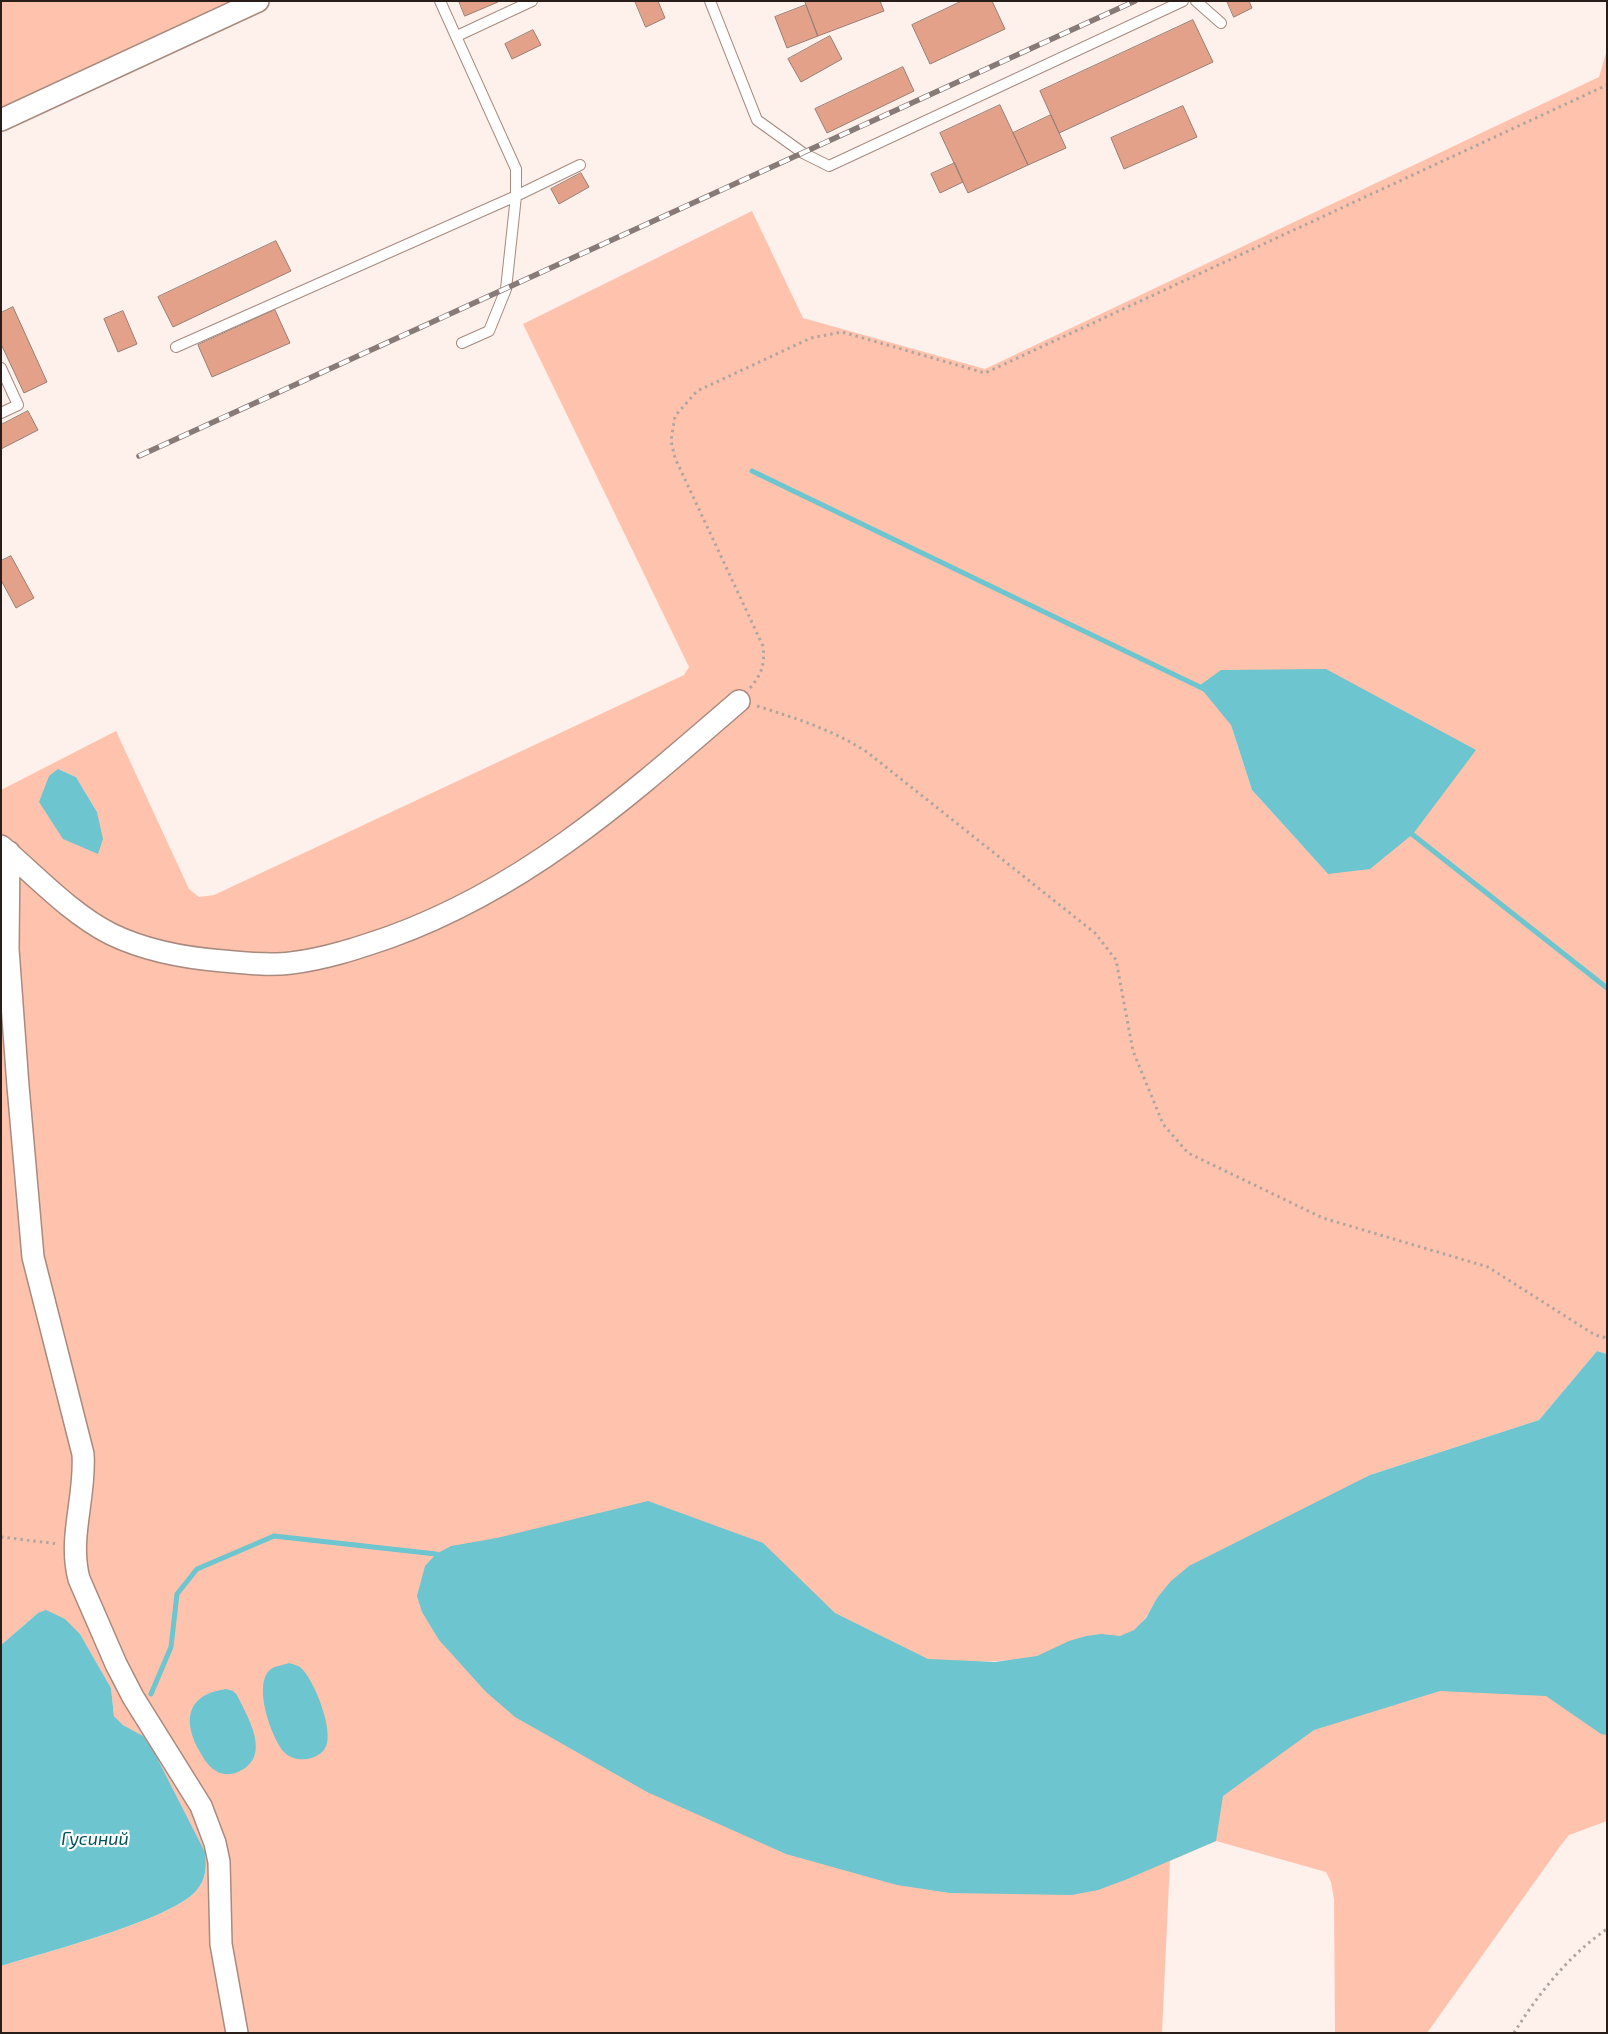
<!DOCTYPE html>
<meta charset="utf-8">
<style>
body{margin:0}
#map{position:relative;width:1608px;height:2034px;overflow:hidden;background:#fef0eb;font-family:"Exo 2",sans-serif}
canvas{display:block}
.frame{position:absolute;inset:0;border:2px solid #281d19;pointer-events:none}
</style>
<div id="map">
<canvas width="1608" height="2034"></canvas>
<div class="frame"></div>
</div>
<script>
const ctx = document.querySelector('canvas').getContext('2d');
ctx.lineJoin = 'round';
function fill(path, color) { ctx.fillStyle = color; ctx.fill(path, 'evenodd'); }
function trace(path, color, width, dash) { ctx.strokeStyle = color; ctx.lineWidth = width; ctx.lineCap = dash ? 'butt' : 'round'; ctx.setLineDash(dash || []); ctx.stroke(path); }
function write(font, color, halo, rows, align = 'center') {
  ctx.font = font + ' "Exo 2",sans-serif'; ctx.lineWidth = 4.5; ctx.setLineDash([]); ctx.textBaseline = 'middle'; ctx.strokeStyle = halo; ctx.fillStyle = color; for (const [text, x, y, turn = 0] of rows) {
    ctx.save(); ctx.translate(x, y); ctx.rotate((+turn || 0) * Math.PI / 180); ctx.textAlign = isNaN(turn) ? turn : align; if (halo) ctx.strokeText(text, 0, 0); ctx.fillText(text, 0, 0); ctx.restore();
  }
}
fill(new Path2D(`
 M1 1H258L1 120Z
 M1607 50V1354L1597 1351 1539 1420 1370 1475 1157 1598C1149 1613 1138 1636 1117 1636 1105 1635 1096 1634 1083 1637 1067 1642 1053 1651 1038 1656 1019 1662 946 1664 928 1659 906 1652 880 1635 859 1625L1156 1792 1607 1601V1821L1569 1835 1561 1845 1427 2033H1335L1334 1899 1331 1882 1326 1872 1216 1841 1170 1861 1162 2033H1V1966C42 1953 171 1920 196 1891 206 1880 207 1867 205 1852L152 1748 137 1733 123 1725 114 1716 111 1688 80 1634 38 1613 1 1645V790L116 731 189 889 199 897 214 895 684 675 689 667 523 324 752 211 803 318 985 369 1599 77ZM1231 725 1328 874 1252 790ZM58 769 76 777 97 812Z`), '#ffc3ad');
fill(new Path2D(`
 M1326 669 1476 750 1413 834 1370 869 1328 874 1252 790 1231 725 1199 686 1221 670Z
 M58 769 76 777 97 812 103 839 98 854 63 839 39 802 49 776Z
 M1597 1351 1607 1354V1735L1601 1734 1546 1696 1440 1691 1314 1730 1223 1796 1216 1841 1125 1880 1098 1890 1072 1895 950 1893 897 1885 786 1854 647 1792 515 1717 486 1692 439 1640 422 1612 417 1596 425 1566 436 1554 451 1546 497 1538 648 1501 763 1543 835 1613 928 1659 995 1662 1037 1656 1069 1641 1086 1636 1101 1634 1120 1636 1134 1630 1146 1618 1157 1598 1171 1581 1189 1566 1370 1475 1539 1420Z
 M46 1610 65 1619 80 1634 111 1688 114 1716 123 1725 143 1736 152 1748 205 1852C207 1867 206 1880 196 1891 171 1920 42 1953 1 1966V1645L38 1613Z
 M289 1663C292 1664 297 1665 300 1667 314 1678 337 1736 324 1750 320 1755 313 1758 307 1759 298 1760 289 1758 283 1751 271 1736 252 1683 271 1669 275 1666 284 1665 289 1663Z
 M226 1689 233 1691 237 1695C248 1718 273 1757 238 1772 231 1775 222 1775 216 1771 207 1766 202 1755 197 1747 182 1716 190 1694 226 1689Z`), '#6dc5cf');
trace(new Path2D(`
 M752 471 1204 689
 M1408 831 1607 988
 M151 1694 171 1647 177 1594 197 1569 274 1536 436 1554 441 1557`), '#6dc5cf', 5);
const building = new Path2D(`
 M459 1H498V2L465 16Z
 M635 1H658L665 18 646 27Z
 M805 1H880L884 11 818 36Z
 M962 1H992L1005 29 930 64 912 25Z
 M1227 1H1249L1252 8 1234 17Z
 M806 5 818 36 787 48 775 17Z
 M1193 20 1213 62 1059 133 1040 91Z
 M533 30 541 45 512 59 505 44Z
 M830 36 842 59 801 82 788 59Z
 M903 67 914 91 827 133 815 109Z
 M1000 105 1028 165 968 193 940 133Z
 M1183 106 1197 137 1124 169 1111 138Z
 M1051 115 1066 148 1028 165 1013 133Z
 M955 163 963 182 940 193 931 174Z
 M581 173 589 187 559 204 551 189Z
 M276 241 291 271 173 327 158 297Z
 M13 307 47 382 24 393 1 344V313Z
 M275 310 290 343 212 377 198 345Z
 M123 311 137 344 118 352 104 319Z
 M28 411 38 430 1 449V425Z
 M11 556 34 598 16 608 1 580V561Z`);
fill(building, '#e3a189');
trace(building, '#9b7e73', 1);
const service = new Path2D(`
 M710 1 757 120 803 153 829 166 1183 1
 M1196 1 1221 23
 M457 36 532 1
 M462 343 489 331 506 289 516 196 580 165
 M176 347 516 196V169L440 1
 M1 368 18 405 1 413`);
const minor = new Path2D(`
 M1 120 258 1
 M1 846C36 876 70 913 111 934 146 951 185 958 223 961 245 963 269 966 291 963 325 959 358 948 390 937 528 887 630 795 739 701
 M9 852 8 949 18 1086 33 1257 83 1454C86 1497 68 1537 79 1579L116 1664 133 1697 201 1806 215 1843 219 1862 221 1944 237 2033`);
trace(service, '#a88a7f', 12);
trace(minor, '#a88a7f', 24);
trace(new Path2D(`
 M750 688C762 674 765 664 763 646L675 458 671 441 675 416 697 391 811 338 842 332 985 373 1607 85
 M757 706C798 719 831 729 867 752L1095 933 1116 960 1133 1051 1163 1124 1188 1153 1323 1218 1488 1267 1595 1335 1607 1338
 M1 1537 59 1544
 M1514 2033C1538 1994 1569 1955 1607 1929`), '#b1a5a0', 3, [2.5, 4]);
trace(service, '#fff', 10);
trace(minor, '#fff', 21);
const rail = new Path2D(`
 M139 456 1135 1`);
trace(rail, '#887b77', 5.5);
trace(rail, '#fff', 4, [11]);
write('italic 18px', '#00535a', '#fff', [
 ["Гусиний",95,1839]
]);
</script>
